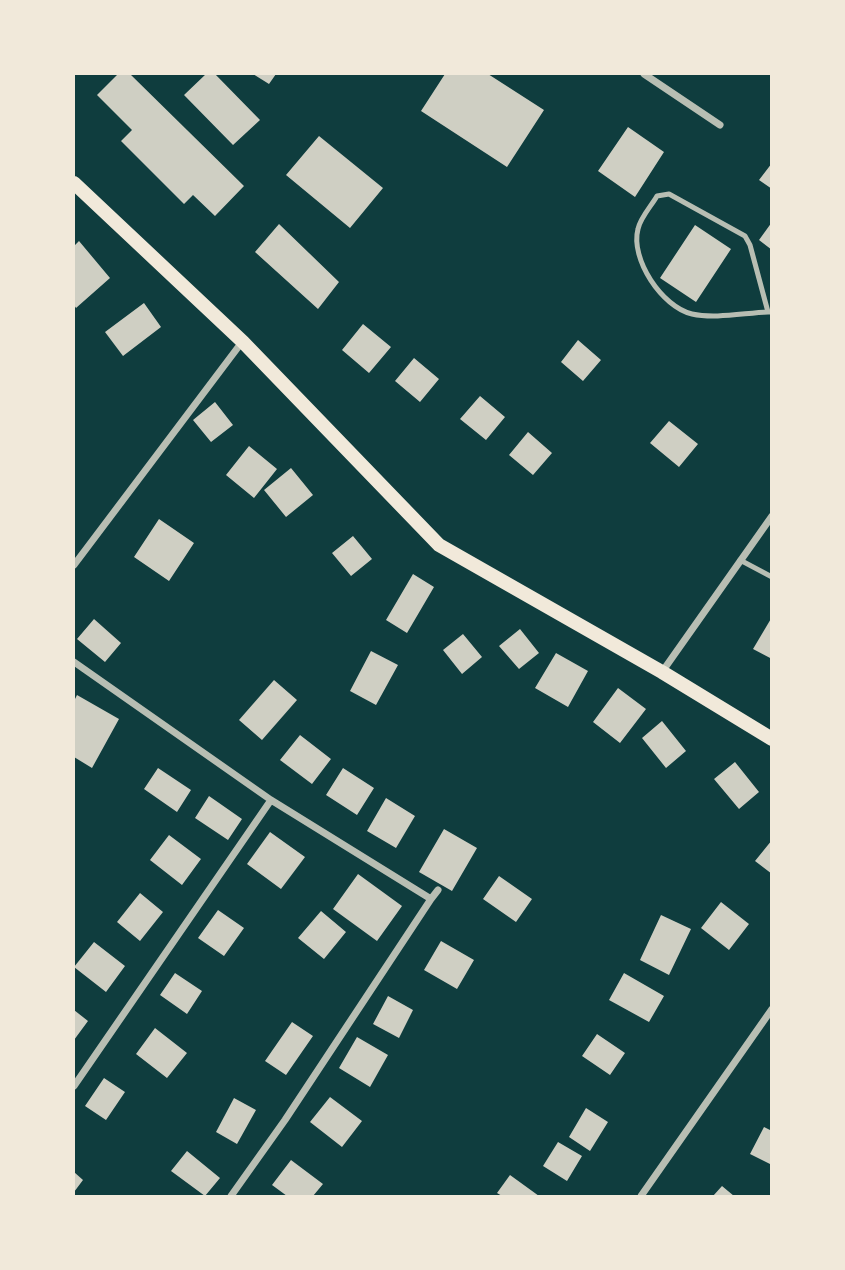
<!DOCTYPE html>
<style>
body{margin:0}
#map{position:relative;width:845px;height:1270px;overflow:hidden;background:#0f3d3e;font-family:Helvetica,sans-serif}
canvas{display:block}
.frame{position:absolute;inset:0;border:75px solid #f1e9da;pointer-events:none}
</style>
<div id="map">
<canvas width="845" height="1270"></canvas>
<div class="frame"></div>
</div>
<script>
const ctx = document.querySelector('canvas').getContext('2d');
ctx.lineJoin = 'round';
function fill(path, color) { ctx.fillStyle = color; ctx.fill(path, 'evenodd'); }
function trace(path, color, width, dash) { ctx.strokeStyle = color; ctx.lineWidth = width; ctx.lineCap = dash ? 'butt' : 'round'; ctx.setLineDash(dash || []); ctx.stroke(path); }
fill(new Path2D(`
 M118 74H130L244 186 215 216 193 195 184 204 121 141 132 130 97 95Z
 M206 74H215L260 120 233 145 184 95Z
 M253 74H276L269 84Z
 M445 74H488L544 110 507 167 421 111Z
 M628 127 664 152 635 197 598 171Z
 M319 136 383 188 350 228 286 175Z
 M772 163V189L759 180Z
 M772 222V250L759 240Z
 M279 224 339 282 318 309 255 252Z
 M695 225 731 249 696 302 660 278Z
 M79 241 110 278 76 308 74 305V246Z
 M144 303 161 327 123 356 105 332Z
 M363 324 391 347 369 373 342 350Z
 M578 340 601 360 583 381 561 362Z
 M414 358 439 379 420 402 395 381Z
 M480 396 505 417 486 440 460 419Z
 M215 402 233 425 211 442 193 420Z
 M669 421 698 444 679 467 650 443Z
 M528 432 552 453 533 475 509 455Z
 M249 446 277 469 254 498 226 475Z
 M291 468 313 495 286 517 264 490Z
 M159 519 194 543 169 581 134 557Z
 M353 536 372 559 351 576 332 553Z
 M413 574 434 587 407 633 386 620Z
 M772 617V659L753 649Z
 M94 619 121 643 105 662 77 639Z
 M520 629 539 653 519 669 499 646Z
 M463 634 482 657 462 674 443 650Z
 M371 651 398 665 376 705 350 691Z
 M556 653 588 671 568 707 535 688Z
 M274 680 297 700 262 740 239 720Z
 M618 688 646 709 620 743 593 722Z
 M77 695 119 719 92 768 74 757V701Z
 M662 721 686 751 666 768 642 738Z
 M300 735 331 759 312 784 280 760Z
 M735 762 759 792 739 809 714 779Z
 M158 768 191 790 177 812 144 789Z
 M343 768 374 788 357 815 326 795Z
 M209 796 242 819 228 840 195 818Z
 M386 798 415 816 396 848 367 831Z
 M444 829 477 848 452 891 419 872Z
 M270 832 305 857 281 889 247 864Z
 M169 835 201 859 182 885 150 860Z
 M772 840V874L755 861Z
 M358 874 402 906 377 941 333 909Z
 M499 876 532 899 516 922 483 899Z
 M140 893 163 912 140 941 117 922Z
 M721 902 749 924 729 950 701 928Z
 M218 910 244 928 224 956 198 938Z
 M321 911 346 932 324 959 298 938Z
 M661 915 691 929 669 975 640 960Z
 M441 941 474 960 457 989 424 970Z
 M94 942 125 966 106 992 74 967Z
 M175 973 202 991 187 1014 160 995Z
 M624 973 664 996 649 1022 609 1000Z
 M388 996 413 1010 399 1038 373 1024Z
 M74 1010 88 1021 74 1040Z
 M292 1022 313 1036 286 1075 265 1061Z
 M155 1028 187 1053 167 1078 136 1054Z
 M597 1034 625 1053 610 1075 582 1056Z
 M357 1037 388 1055 370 1087 339 1068Z
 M104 1078 125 1092 106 1120 85 1106Z
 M330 1097 362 1121 342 1147 310 1122Z
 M234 1098 256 1110 237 1144 216 1132Z
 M586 1108 608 1122 590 1151 569 1137Z
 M764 1127 772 1131V1165L750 1154Z
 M558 1142 582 1156 567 1181 543 1166Z
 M187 1151 220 1178 205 1196 171 1171Z
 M291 1160 323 1184 313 1196H287L272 1185Z
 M74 1172 83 1180 74 1192Z
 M510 1175 539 1196H502L497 1193Z
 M722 1186 734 1196H713Z`), '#cfcfc3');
trace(new Path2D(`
 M768 312 750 245 745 236 669 194 657 196C652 205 640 218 638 229 630 259 662 307 692 314 715 319 744 313 768 312H772
 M740 560 772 577`), '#b8beb3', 5);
trace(new Path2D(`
 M644 74 720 125
 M74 565 242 342
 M74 662 271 800 431 899 438 890
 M662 672 772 516
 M74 1086 271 800
 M231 1196 285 1120 431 899
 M641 1196 772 1009`), '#b8beb3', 7);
trace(new Path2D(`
 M74 183 243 342 439 545 662 672 772 739`), '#f1e9da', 14);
</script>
